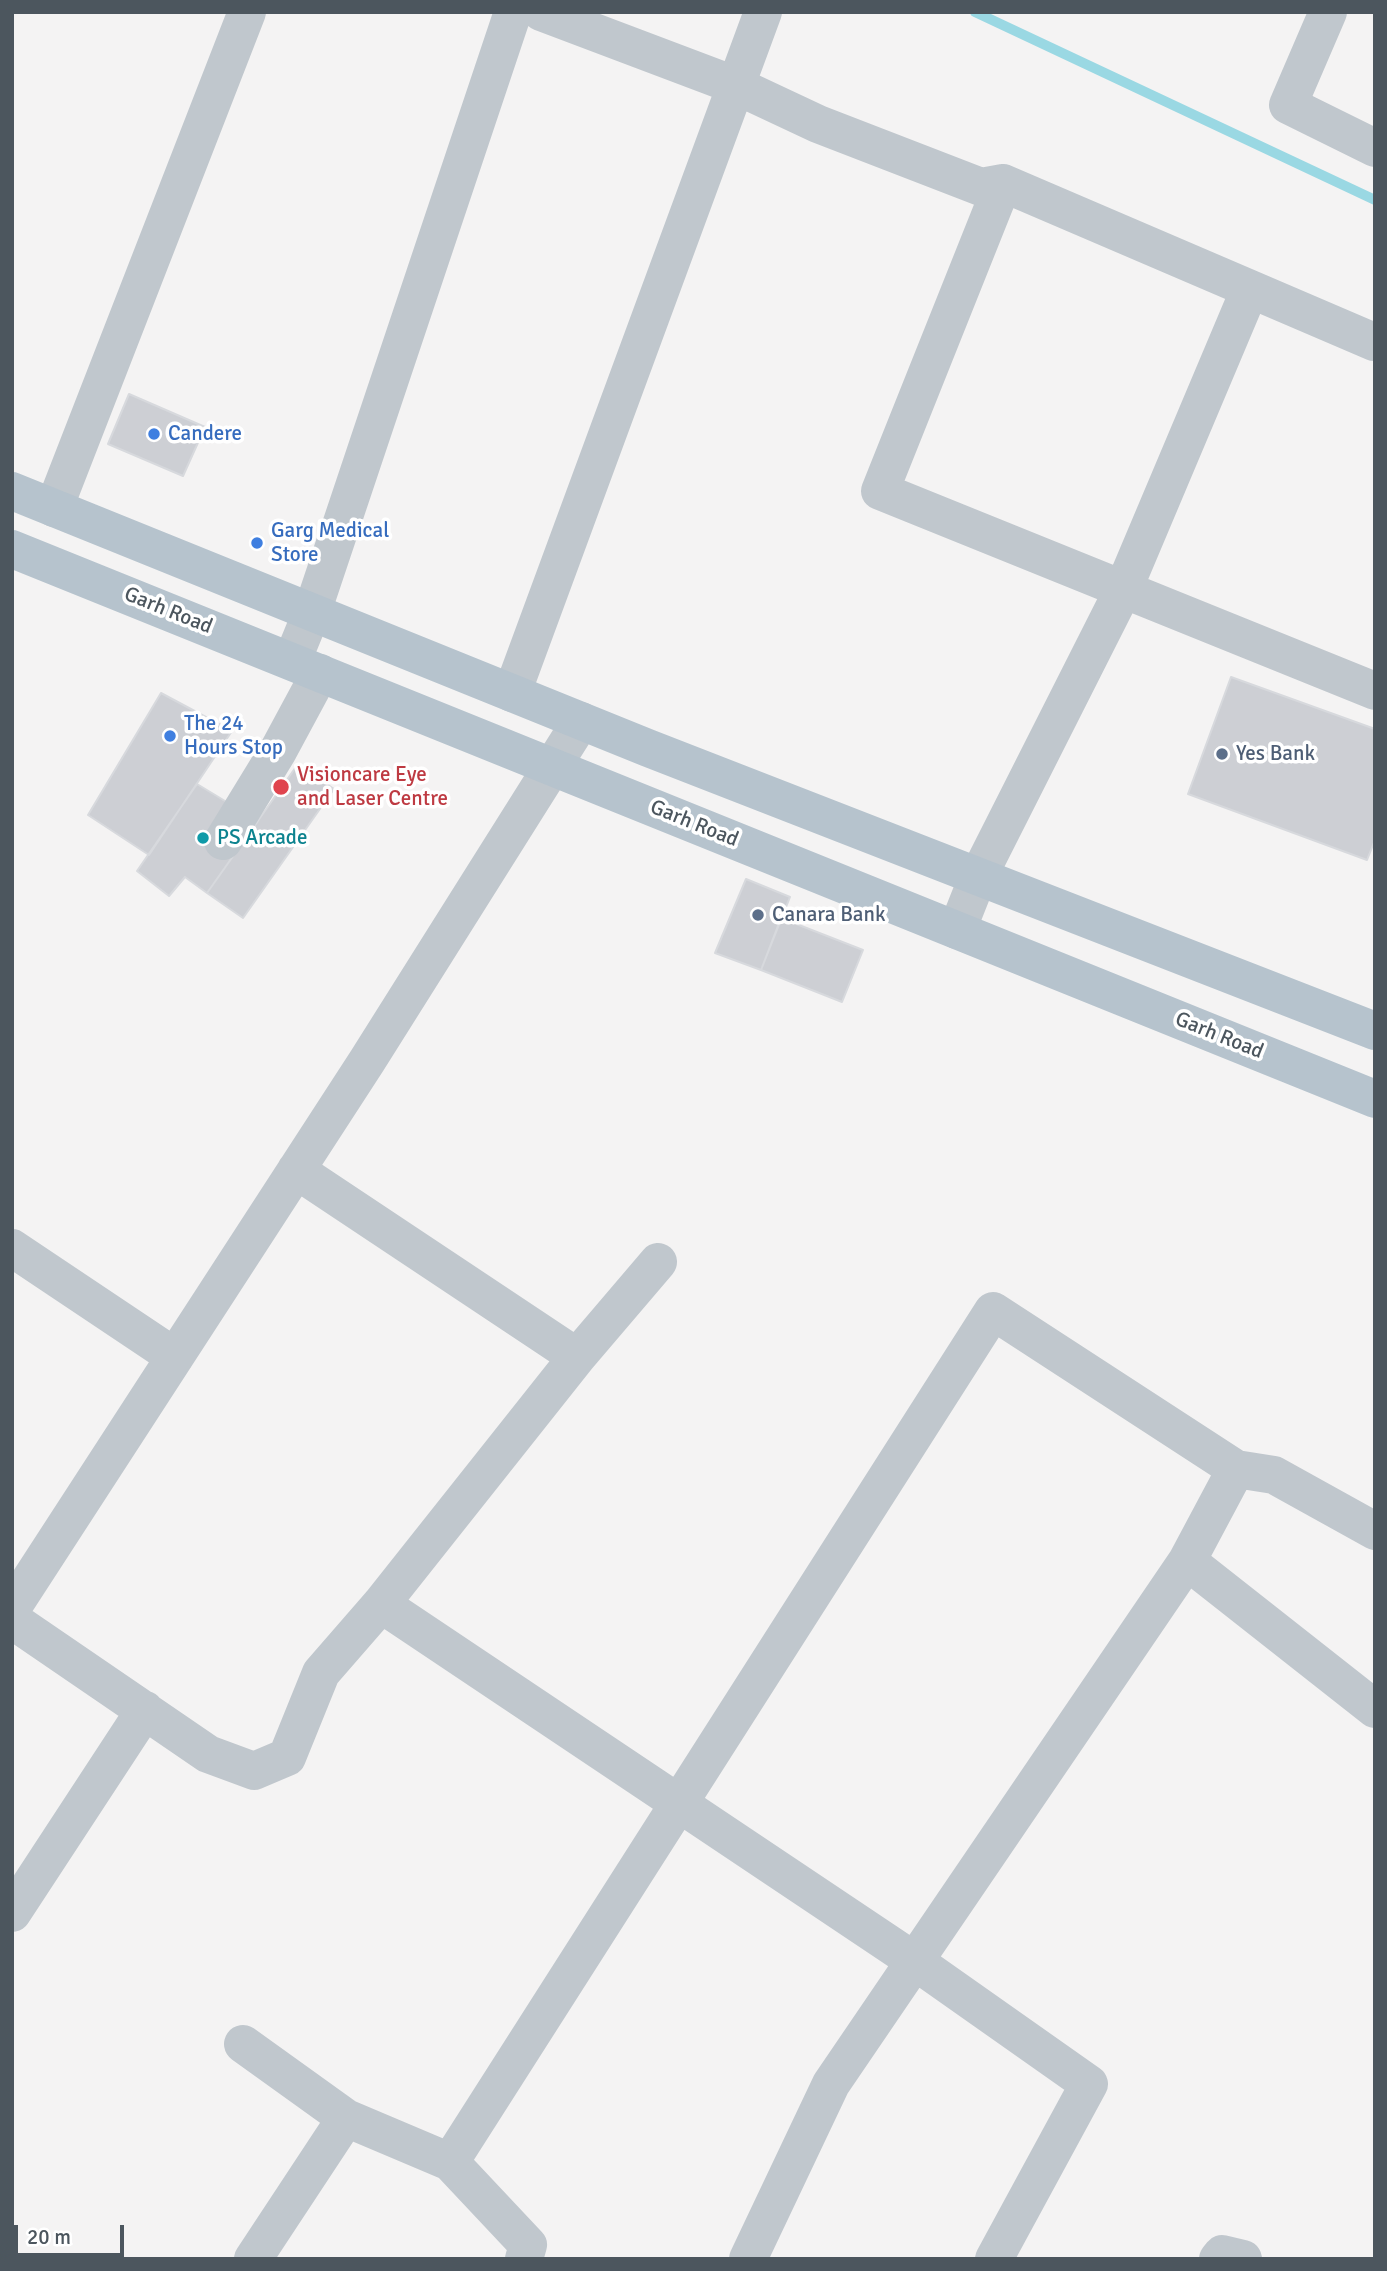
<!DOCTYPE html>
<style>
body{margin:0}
#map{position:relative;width:1387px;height:2271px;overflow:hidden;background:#f4f3f3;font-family:Signika,sans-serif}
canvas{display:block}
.frame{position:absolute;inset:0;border:14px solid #4c565e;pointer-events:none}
.scale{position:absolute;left:14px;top:2225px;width:110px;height:32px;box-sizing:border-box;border:4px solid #4c565e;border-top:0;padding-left:9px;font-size:21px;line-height:24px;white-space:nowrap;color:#4c565e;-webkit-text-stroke:5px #fff;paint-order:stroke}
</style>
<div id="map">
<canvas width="1387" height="2271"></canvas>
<div class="frame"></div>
<div class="scale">20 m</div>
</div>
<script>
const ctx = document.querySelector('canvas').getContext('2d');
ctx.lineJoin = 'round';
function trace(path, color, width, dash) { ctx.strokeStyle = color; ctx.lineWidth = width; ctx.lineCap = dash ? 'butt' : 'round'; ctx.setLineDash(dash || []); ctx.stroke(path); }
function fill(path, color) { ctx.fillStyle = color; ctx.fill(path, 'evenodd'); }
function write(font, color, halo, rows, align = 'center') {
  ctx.font = font + ' Signika,sans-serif'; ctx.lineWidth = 7; ctx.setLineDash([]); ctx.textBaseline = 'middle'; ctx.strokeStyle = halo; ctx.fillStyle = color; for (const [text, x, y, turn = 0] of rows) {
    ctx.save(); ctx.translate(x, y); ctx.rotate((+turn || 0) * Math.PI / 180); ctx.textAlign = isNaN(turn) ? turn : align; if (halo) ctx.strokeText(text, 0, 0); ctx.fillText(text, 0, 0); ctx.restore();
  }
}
trace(new Path2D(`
 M975 12 1375 200`), '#9ad8e3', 10);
const building = new Path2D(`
 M129 394 205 427 183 476 108 444Z
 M1231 677 1375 729V840L1367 860 1188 794Z
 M161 693 232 731 149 855 88 815Z
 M298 764 334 789 243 918 207 893Z
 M197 784 258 821 207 893 185 877 169 896 137 871Z
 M746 879 790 897 761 970 715 953Z
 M781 918 863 950 842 1002 761 970Z`);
fill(building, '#cdcfd4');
trace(building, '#d7d9dd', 2);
trace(new Path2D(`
 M541 12 737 86 818 124 981 187 1003 183 1374 342
 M1328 12 1288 105 1375 148
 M1003 183 880 491 1375 691
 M54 508 247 12
 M292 661 312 612 513 12
 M512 693 763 12
 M223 841 278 751 320 673
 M957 930 978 877 1123 590 1250 289
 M296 1170 577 1357
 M12 1248 175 1357
 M1187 1561 1375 1709
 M381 1604 913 1960 1089 2084 994 2259
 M12 1608 367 1061 581 721
 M12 1620 208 1754 254 1771 287 1757 321 1673 381 1604 577 1357 658 1262
 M12 1913 145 1710
 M243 2044 346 2118 450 2162 528 2245 524 2259
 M450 2162 993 1311 1236 1469 1274 1475 1375 1531
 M253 2259 346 2118
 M748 2259 831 2084 1187 1561 1236 1469
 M1218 2259 1222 2254 1243 2259`), '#c0c7cd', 38);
trace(new Path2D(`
 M12 491 648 748 1375 1031
 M12 549 1375 1099`), '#b6c3cd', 38);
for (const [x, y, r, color] of [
 [154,434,7,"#3f7fe0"],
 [257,543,7,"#3f7fe0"],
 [170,736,7,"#3f7fe0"],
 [1222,754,7,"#5c6f8a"],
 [281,787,9,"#e0444e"],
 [203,838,7,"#0f9aa8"],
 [758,915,7,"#5c6f8a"]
]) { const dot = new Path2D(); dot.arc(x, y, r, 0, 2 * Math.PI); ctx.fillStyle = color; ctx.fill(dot); trace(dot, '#fff', 2.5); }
write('21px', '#366cbe', '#fff', [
 ["Candere",168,434],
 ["Garg Medical",271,531],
 ["Store",271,555],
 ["The 24",184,724],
 ["Hours Stop",184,748]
], 'left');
write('21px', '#4c565e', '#fff', [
 ["Garh Road",168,611,22],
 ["Garh Road",694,824,22],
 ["Garh Road",1219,1036,22]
]);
write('21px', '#4e5e75', '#fff', [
 ["Yes Bank",1236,754],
 ["Canara Bank",772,915]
], 'left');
write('21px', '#be3a42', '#fff', [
 ["Visioncare Eye",297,775],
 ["and Laser Centre",297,799]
], 'left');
write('21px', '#0d838f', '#fff', [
 ["PS Arcade",217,838]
], 'left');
</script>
